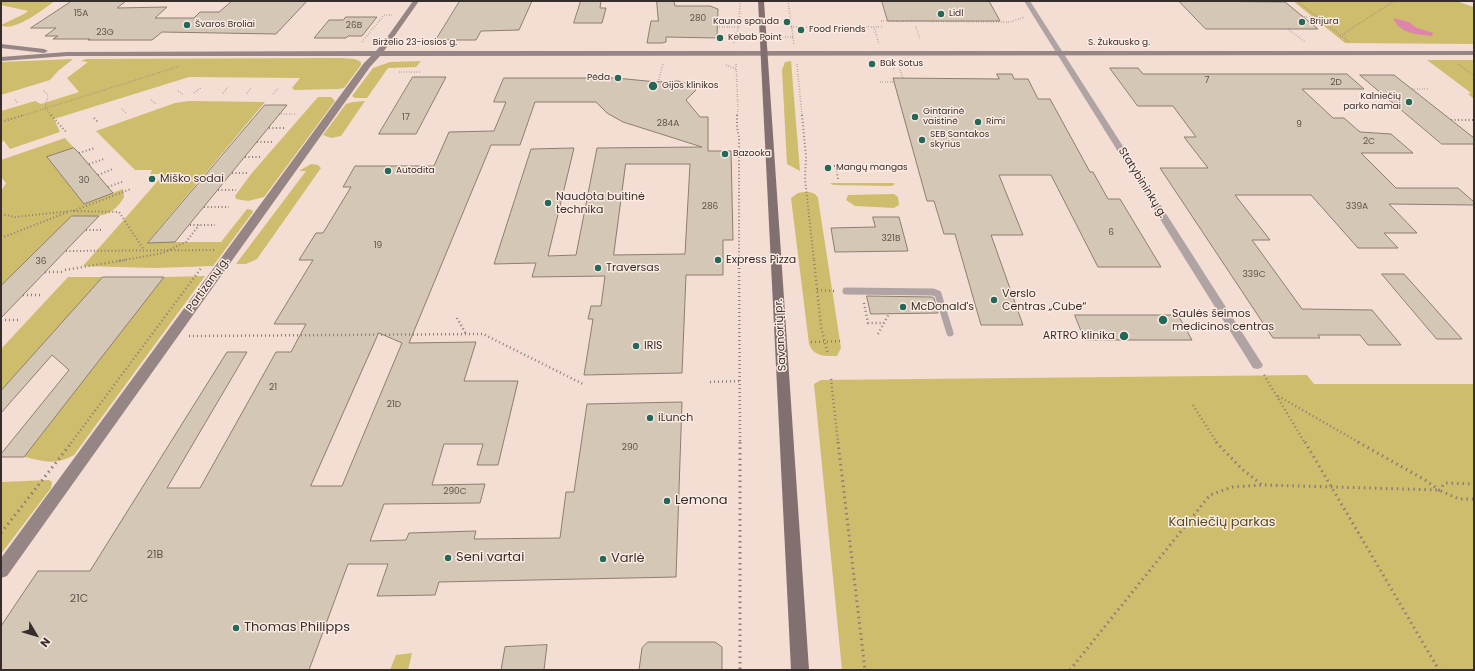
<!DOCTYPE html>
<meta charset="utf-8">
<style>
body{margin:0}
#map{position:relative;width:1475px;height:671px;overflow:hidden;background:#f4ddd3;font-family:Poppins,sans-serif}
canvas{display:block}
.frame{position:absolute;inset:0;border:2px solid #362e2a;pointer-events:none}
.north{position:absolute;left:16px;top:615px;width:40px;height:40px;-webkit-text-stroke:3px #feece4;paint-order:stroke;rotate:128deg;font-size:11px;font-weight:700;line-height:16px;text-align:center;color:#362e2a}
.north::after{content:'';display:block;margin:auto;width:14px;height:18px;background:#362e2a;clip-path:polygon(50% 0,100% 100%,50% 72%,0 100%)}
</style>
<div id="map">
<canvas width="1475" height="671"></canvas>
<div class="frame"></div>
<div class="north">N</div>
</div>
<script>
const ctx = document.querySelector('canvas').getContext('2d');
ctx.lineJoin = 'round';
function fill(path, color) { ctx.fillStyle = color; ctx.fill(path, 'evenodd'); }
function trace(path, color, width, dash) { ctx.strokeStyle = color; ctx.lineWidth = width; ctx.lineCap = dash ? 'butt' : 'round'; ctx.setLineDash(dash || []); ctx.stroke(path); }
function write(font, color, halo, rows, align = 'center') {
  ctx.font = font + ' Poppins,sans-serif'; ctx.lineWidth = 3; ctx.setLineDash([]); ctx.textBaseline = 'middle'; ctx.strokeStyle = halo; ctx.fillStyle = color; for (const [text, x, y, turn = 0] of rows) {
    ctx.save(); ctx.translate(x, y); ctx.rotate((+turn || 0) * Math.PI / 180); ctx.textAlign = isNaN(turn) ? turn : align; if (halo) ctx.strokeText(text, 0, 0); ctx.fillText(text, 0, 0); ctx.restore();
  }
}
fill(new Path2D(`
 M1 1H55C43 9 14 33 1 25L24 14 28 11 1 5Z
 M1293 1H1459V2L1474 7V44L1345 43Z
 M341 58 355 59 361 62V65L344 88 338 89 294 90 292 88 300 78 189 77 54 119 60 132 10 149 4 141 1 142V111L35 101 41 104 79 92 67 78 88 62 81 61 86 59Z
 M73 59 58 71 50 80 1 95V62Z
 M1427 60H1474V99L1468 94 1471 93Z
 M421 61 416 67 388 68 367 98H355L352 96 373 68 390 62Z
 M791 61 800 171 787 164 782 70 785 62Z
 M318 97H331L335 101 264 197 248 201 236 199 235 196 251 174Z
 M189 101 265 102 148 242H221L247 209 252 210 253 212 213 266 155 268 83 266 164 174H150L152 170H135L96 131 175 103Z
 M365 101 341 136 331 138 323 135 346 104 353 102Z
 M65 138 74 148 47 157 84 204 123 189 124 197C111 220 95 216 72 216L1 286V191L6 183 1 177V160Z
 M311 164 318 165 321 168 257 259 246 264H236L306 171H299Z
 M830 183H893L895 184 892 186 833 185Z
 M804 192C810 192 815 192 818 198L841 348 837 356C825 356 814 357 809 344L791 198 798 193Z
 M894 194 898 197 899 205 894 208 855 206 846 200 848 195Z
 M205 276 74 455C53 466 46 461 24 457L164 277Z
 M68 277H103L1 391V349Z
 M1307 375 1314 384H1474V670H842L814 384 821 380Z
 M49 480 52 482 51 488 1 554V482Z
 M412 653 408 670H390L396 655Z`), '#cebd6d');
fill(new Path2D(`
 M1393 18 1409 22 1415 27 1433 33 1432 36C1416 34 1400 34 1393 18Z`), '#df85ab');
const building = new Path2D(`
 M72 1H126L117 8 167 7 155 18H194L200 12H219L232 1H307L276 34 162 32 152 40H88L90 39H53L58 36H45L56 28H31Z
 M460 1H532L519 30 481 31 476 40H436Z
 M581 1H601L600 8H606L602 23H574Z
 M657 1H674L675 6H710L718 9 717 38 666 37V42L662 43H647L651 21H658Z
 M882 1H989L1000 21H888Z
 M1179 1 1285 2 1318 29H1206Z
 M346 17H377L362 36H348L346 38H314L329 20H343Z
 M1110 68H1138L1143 74H1347L1364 89H1302L1333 118H1344L1360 132 1391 134 1413 153H1361L1396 188H1458L1474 202V205L1389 204 1417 233H1384L1398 248H1358L1311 195H1235L1270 240H1252L1302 309 1372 310 1401 345H1368L1360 335H1318L1320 338H1273L1160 168H1208L1184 137H1196L1173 106H1138Z
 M997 74H1012L1014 79H1028L1038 99H1050L1090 172H1093L1108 199H1120L1161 267H1098L1051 175H999L1023 235H991L1023 325H981L955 234H944L934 201H927L893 78 999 79Z
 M1360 75H1394L1474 138V144H1442Z
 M413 77H446L416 134H379Z
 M504 78H616L657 82 678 81 689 84 696 90 686 100 700 117H708V151H731L733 240H723V275H686L682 373 584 375 593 319H588L591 306H601L605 276 532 277 536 263 494 264 531 149 574 148 548 256 576 255 597 148 702 147 623 122 607 113 596 102H535L520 145H491L409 343 476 342 464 381H518L498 465H477L483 444H444L432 485 485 484 480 503 384 504 370 541 406 540 409 533 476 531 474 539 560 538 566 492H574L587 404 682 402 676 577 439 582 435 595 377 596 388 564H348L309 670H1V626L38 571H90L227 352H247L167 488H200L276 352H291L306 324H274L313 260H299L316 233H323L351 187H343L355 166H434L449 132 494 131 506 102H494ZM626 164H690L685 254 614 255ZM379 333 402 343 342 486H311Z
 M265 105H287L175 242 148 243Z
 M74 148 79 153 113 193 84 204 47 157Z
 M72 216H99L1 318V286Z
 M873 217H899L908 251 835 252 831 228 875 227Z
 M1382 274H1404L1462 339H1437Z
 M103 277H164L24 457H1V454L69 370 52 355 1 413V391Z
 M867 296 932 297 934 298 938 313 871 314Z
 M1075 315H1178L1192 340H1085Z
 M648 642H715L722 647V670H639L642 648Z
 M547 645 544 670H501L505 647Z`);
fill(building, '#d5c7b6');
trace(building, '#8c7e6f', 1);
trace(new Path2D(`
 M788 1 794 44
 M1297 1 1349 42
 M1304 17H1315
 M881 21 1010 22 1025 17
 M717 27H739
 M791 27H883
 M874 27 879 44
 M916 27 920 39
 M1288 29 1305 42
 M1340 36 1394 1
 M775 37H793
 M734 38H752
 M362 42 384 15H392
 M734 43V38L739 27 740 1
 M893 63 894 70
 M736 64 738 109 737 116
 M797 64 802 116
 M1458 64 1474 76
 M726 65 736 69
 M900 70 903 78
 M399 72H421
 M658 82 663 64
 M880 82H894
 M1412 89H1429
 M44 91 48 95 45 108 52 116
 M178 91 184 95
 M194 93 202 87
 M223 93 228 87
 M247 93 251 88
 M273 94 278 88
 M15 100 18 104
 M151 100 156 104
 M122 109 127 114
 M279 114H295
 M21 116 180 66`), '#8c7d77', 1.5, [0.5, 2]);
trace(new Path2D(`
 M51 115 67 133
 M737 115V127L739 137V261
 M802 115 806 157 805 179 814 261
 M94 118 99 123
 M1451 120H1474
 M1 122 24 115
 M269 128H285
 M257 142H273
 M79 153 95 148
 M245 157H261
 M89 164 104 159
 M834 166H836L838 179
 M232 173H249
 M98 175 113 169
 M1 181V185
 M108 187 124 181
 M218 190H236
 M204 207H229
 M73 211 131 189
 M1 214 15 217 71 211 119 212 144 250
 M190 225H215
 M86 230H102
 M1 238 68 212
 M66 251 215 250
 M119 261 163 253 186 242 199 225`), '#8c7d77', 2, [1, 2.5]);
trace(new Path2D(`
 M739 260 740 443
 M814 260 821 327 828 354
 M65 270 125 260
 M45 272H63
 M817 290 834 291
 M23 295H41
 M864 303 868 323H884
 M457 318 466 334
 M1 320H18
 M878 334 889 314
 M189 336 483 334 583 384
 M811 342 843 341
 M1264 375 1305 443
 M831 379 838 443
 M710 382 740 381
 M1278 396 1360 443
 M1193 405 1217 443
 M71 443 202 267`), '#8c7d77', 2.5, [1, 3]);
trace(new Path2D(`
 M740 442V670
 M838 442 865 670
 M1216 442 1242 469 1262 485
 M1305 442 1439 670
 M1358 442 1425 480 1439 490 1445 483 1474 484
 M1 533 72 442
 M1070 670 1210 495 1232 487 1263 485 1439 490 1459 499H1474`), '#8c7d77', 3, [1.5, 4]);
trace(new Path2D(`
 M846 291 933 292 938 294 950 333`), '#afa4a3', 7);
fill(new Path2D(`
 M1024 1H1030L1261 362 1263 365 1261 368 1257 369 1253 368Z`), '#afa4a3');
fill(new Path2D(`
 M413 1H419L384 51H1474V55L380 56 370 67 7 576 1 578V558L364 63 371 56H67L1 61V57L67 52 376 51 383 43Z
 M1 44 44 49 48 51 44 53 1 48Z`), '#958585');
fill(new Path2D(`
 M758 1H764L809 670H791Z`), '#826f6f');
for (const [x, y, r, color] of [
 [941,14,4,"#246859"],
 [787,22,4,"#246859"],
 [1302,22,4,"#246859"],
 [187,25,4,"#246859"],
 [801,30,4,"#246859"],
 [720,38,4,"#246859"],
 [872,64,4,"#246859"],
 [618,78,4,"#246859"],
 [653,86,5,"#246859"],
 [1409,102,4,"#246859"],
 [915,117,4,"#246859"],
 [978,122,4,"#246859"],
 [922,140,4,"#246859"],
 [725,154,4,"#246859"],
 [828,168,4,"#246859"],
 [388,171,4,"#246859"],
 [152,179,4,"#246859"],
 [548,203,4,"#246859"],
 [718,260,4,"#246859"],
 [598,268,4,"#246859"],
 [994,300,4,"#246859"],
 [903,307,4,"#246859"],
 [1163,320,5,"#246859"],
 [1124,336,5,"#246859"],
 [636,346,4,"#246859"],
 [650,418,4,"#246859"],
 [667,501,4,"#246859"],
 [448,558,4,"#246859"],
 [603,559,4,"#246859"],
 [236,628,4,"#246859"]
]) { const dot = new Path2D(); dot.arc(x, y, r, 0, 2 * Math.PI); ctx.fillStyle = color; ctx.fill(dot); trace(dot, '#feece4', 1.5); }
write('9px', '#5e544d', null, [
 ["15A",81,14],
 ["280",698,19],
 ["26B",354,26],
 ["23G",105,33],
 ["7",1207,81],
 ["2D",1336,83],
 ["17",406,118],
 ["284A",668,124],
 ["9",1299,125],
 ["2C",1369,142],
 ["30",84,181],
 ["286",710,207],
 ["339A",1357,207],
 ["6",1111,233],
 ["321B",891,239],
 ["19",378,246],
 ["36",41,262],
 ["339C",1254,275],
 ["21",273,388],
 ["21D",394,405],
 ["290",630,448],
 ["290C",455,492]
]);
write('9px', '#362e2a', '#feece4', [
 ["Lidl",949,14],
 ["Kauno spauda",779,22,"right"],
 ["Brijura",1310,22],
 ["Švaros Broliai",195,25],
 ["Food Friends",809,30],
 ["Kebab Point",728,38],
 ["Būk Sotus",880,64],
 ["Pėda",610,78,"right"],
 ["Gijos klinikos",662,86],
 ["Kalniečių",1401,97,"right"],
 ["parko namai",1401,107,"right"],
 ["Gintarinė",923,112],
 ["vaistinė",923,122],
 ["Rimi",986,122],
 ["SEB Santakos",930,135],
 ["skyrius",930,145],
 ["Bazooka",733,154],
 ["Mangų mangas",836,168],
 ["Autodita",396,171]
], 'left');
write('9px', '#362e2a', '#feece4', [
 ["Birželio 23-iosios g.",415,43],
 ["S. Žukausko g.",1119,43]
]);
write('11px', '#362e2a', '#feece4', [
 ["Miško sodai",160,179],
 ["Naudota buitinė",556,197],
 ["technika",556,210],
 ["Express Pizza",726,260],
 ["Traversas",606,268],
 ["Verslo",1002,294],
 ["Centras „Cube“",1002,307],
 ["McDonald's",911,307],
 ["Saulės šeimos",1172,314],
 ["medicinos centras",1172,327],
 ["ARTRO klinika",1115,336,"right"],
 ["IRIS",644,346],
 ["iLunch",658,418]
], 'left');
write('11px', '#362e2a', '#feece4', [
 ["Statybininkų g.",1142,183,58],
 ["Partizanų g.",208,285,-54],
 ["Savanorių pr.",781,335,-93]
]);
write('11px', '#5e544d', null, [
 ["21B",155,555],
 ["21C",79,599]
]);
write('13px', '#362e2a', '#feece4', [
 ["Lemona",675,501],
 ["Seni vartai",456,558],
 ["Varlė",611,559],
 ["Thomas Philipps",244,628]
], 'left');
write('13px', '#544c24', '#feece4', [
 ["Kalniečių parkas",1222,523]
]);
</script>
